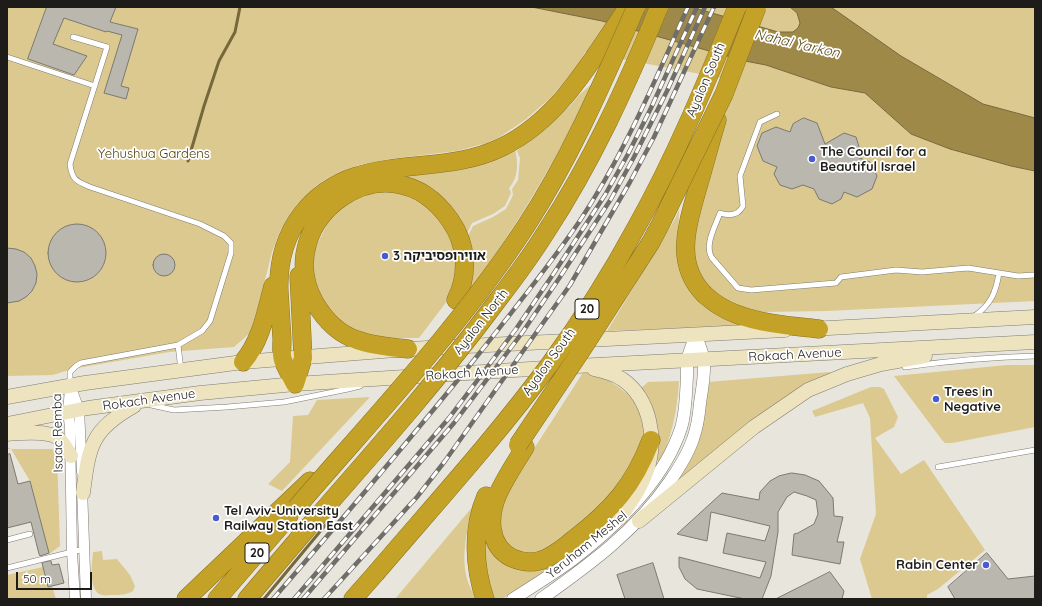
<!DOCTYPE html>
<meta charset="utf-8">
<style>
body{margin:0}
#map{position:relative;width:1042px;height:606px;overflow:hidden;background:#e8e5dd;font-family:Quicksand,sans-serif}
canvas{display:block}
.frame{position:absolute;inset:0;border:8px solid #1d1c19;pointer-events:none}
.scale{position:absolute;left:16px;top:572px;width:76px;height:18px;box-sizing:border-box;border:2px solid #1d1c19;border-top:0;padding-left:5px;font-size:12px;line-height:14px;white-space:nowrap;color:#1d1c19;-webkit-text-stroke:3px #fff;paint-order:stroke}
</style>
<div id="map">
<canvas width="1042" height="606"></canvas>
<div class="frame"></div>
<div class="scale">50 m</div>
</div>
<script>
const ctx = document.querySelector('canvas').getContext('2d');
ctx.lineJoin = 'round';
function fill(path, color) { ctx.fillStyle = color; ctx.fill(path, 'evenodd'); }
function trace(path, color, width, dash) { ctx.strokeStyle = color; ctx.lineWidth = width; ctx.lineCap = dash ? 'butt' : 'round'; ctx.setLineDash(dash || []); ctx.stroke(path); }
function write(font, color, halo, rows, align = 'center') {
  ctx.font = font + ' Quicksand,"Noto Sans Hebrew",sans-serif'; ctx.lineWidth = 3.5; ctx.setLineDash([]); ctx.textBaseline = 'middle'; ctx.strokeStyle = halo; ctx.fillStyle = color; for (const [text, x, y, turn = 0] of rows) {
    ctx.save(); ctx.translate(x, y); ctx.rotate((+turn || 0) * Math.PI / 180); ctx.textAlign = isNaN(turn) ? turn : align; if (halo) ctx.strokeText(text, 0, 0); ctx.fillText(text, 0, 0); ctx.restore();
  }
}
fill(new Path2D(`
 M7 7H532L602 21 745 61 766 65 831 87 865 93 911 134 950 149 1011 166 1035 171V301L827 311 764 312 743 308 728 302 714 293 703 281 697 269 692 243 720 125 737 81 585 52 577 67 549 99 525 120 498 138 487 143 457 151 390 159 359 165 326 179 316 186 298 204 280 231 272 252 259 304 250 333 234 347 169 352 72 369 53 375 7 376Z
 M691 7H790L797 13 800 23C799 27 798 30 793 32 777 36 710 13 691 7Z
 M831 7H1035V118L983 104 901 56Z
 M595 81C582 107 569 133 554 159 527 208 496 254 464 300L467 238 473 226 493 217 506 209 513 195 512 189 518 180 520 158 517 151 570 106 579 95Z
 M515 149C518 163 519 177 509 188L511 193 505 206 493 214 472 223 466 236C461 227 456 217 450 208 438 191 418 186 399 178L401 174Z
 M400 192 432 209 453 240 458 267 450 297 419 338H378L351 330 328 311 313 277 314 250 333 213 364 194Z
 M679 209 678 247 681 267 761 325 607 331 675 219Z
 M1007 365H1035V427L952 443H945L942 440 894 376Z
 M584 371 602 377 616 385 626 393 634 401 640 413 645 435 641 452 605 505 538 556 514 551 503 540 499 521V510L510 486Z
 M830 372 831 377 673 486 708 382Z
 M679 381C677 413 672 433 661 462L654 460 638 391 648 382Z
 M871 387H880L884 389 898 417 894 427 875 438 901 474 924 460 985 550 938 589 927 595V599H872L860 559 876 514 870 418 863 403 815 417 812 411Z
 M370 397 282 491 268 484 290 462 293 416 308 415 317 400Z
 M7 447 11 449H53L57 455 60 546 49 554 30 481 11 449H7Z
 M474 505C467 529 460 557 468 582 470 588 474 594 476 599H395Z
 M488 530 493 552 562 554 566 559 502 599H492L481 545Z
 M102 551 103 560 117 559 130 575 135 586 133 591C127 595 119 595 112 595 109 595 105 596 102 595 88 592 92 563 93 552Z
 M43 567 47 587 52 586 56 599H7V575Z`), '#dcc990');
const water = new Path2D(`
 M532 7H691L778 32H793L798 28 800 23 797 13 790 7H831L901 56 983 104 1035 118V171L1011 166 950 149 911 134 865 93 831 87 766 65 745 61 602 21Z`);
fill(water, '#9e8949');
trace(water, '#77683b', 1);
trace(new Path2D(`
 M188 161 204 106 219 61 235 32 240 7
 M264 599 328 522`), '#77683b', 3);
const building = new Path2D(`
 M47 7H116L110 22 138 29 121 86 129 88 126 99 104 93 122 35 107 31 106 32 64 18 53 44 87 56 74 75 28 59Z
 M804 118 817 123 825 144 844 133 856 137 860 150 857 157 870 162 877 176 872 189 857 197 844 192 841 199 832 204 819 199 814 189 803 185 792 189 780 185 774 174 777 167 763 161 757 146 762 133 776 127 790 132 793 124Z
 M48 253a29 29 0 1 1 58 0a29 29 0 1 1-58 0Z
 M7 248 16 249 24 252 31 258 35 266 37 274 36 283 32 291 26 297 19 301 7 303Z
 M153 265a11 11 0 1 1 22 0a11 11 0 1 1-22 0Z
 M10 454 18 484 30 481 49 553 40 556 39 554 31 522 7 528V455Z
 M792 473 805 475 819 481 833 498 834 516 843 517 837 542H844L840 564 792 555 794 534 798 533 814 524 818 514 816 500 807 496 794 492 787 497 778 512V532L771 576 762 599H745L697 589 685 579 679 567V557L760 578 766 562 723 553 727 533 765 541 770 526 711 512 707 541 677 534 722 493 759 500 760 492 770 481 779 476Z
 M987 553 1008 579 1035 576V599H955L948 587Z
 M51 561 52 565 59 564 64 583 48 587 42 563Z
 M653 563 664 599H625L617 575Z
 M830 572 844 591 842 599H776Z`);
fill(building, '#bab7af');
trace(building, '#7b7971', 1);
const service = new Path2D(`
 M7 57 95 86
 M777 114 760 122 740 176 743 206C738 216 729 216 720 213 715 227 704 245 712 258L738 288 751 290 836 283 841 277 896 270 922 272 968 268 1018 276 1035 275
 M973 317C991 305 996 292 999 273
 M178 345 181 370
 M905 367C948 361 991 357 1035 356
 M70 384V372L76 366 81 363 178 345 202 331 210 321 231 253V243L224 236 200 224 90 187C76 181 72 180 70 164L107 47 73 37
 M151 405 174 410 227 407 284 402 348 389 360 386
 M938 467 1035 450
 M7 540 30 534
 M7 568 84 549`);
const minor = new Path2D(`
 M70 385 79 410 82 472
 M70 389 68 412 70 427 72 552 75 599
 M82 488 86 599`);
const tertiary = new Path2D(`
 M513 599C533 586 553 574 572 560 615 527 664 481 681 428 686 412 686 393 687 376 687 371 687 366 687 361 689 352 693 343 696 335
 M541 599C589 565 636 531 670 481 679 468 688 454 693 439 697 428 699 415 700 403 702 390 705 374 704 361 703 353 698 343 696 335`);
const secondary = new Path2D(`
 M810 329 1035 317
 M594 369C603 371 614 374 622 379 651 399 657 440 647 470 641 488 630 503 620 518
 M7 397 85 383 243 362 408 349 785 330
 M7 424 88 408 200 393 295 384 577 366 1035 342
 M7 434C19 433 48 430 58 438 64 443 67 450 71 456
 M83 493C89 446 91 430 134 406
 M639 521 754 427 808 390 847 374 881 364 925 356`);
const motorway = new Path2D(`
 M717 120C710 143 704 167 697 190 687 227 674 264 705 295 714 303 725 310 736 314 762 324 792 326 819 329
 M408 349C391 347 373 346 357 340 339 334 325 320 315 303 268 221 388 131 450 220 467 244 469 274 456 300
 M243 362C261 341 266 312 273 286
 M295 384C291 376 286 368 283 360 281 354 282 345 282 339 281 323 280 307 279 291 278 262 284 237 302 214 353 148 436 180 502 147 560 119 593 58 628 7
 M295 384 303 358 299 276
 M525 447C516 462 505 478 498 494 488 516 488 546 512 558 524 563 535 564 547 558 557 553 566 546 574 539 612 510 634 485 651 440
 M186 599 310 481
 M217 599 289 516
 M247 599 311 524
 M353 599 376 573
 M485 599C474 567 472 528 486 496`);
trace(service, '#7e7c74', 6);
trace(minor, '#7e7c74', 11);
trace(tertiary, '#7e7c74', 13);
trace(secondary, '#7e7c74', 15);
trace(motorway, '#8a7322', 19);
trace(service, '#fff', 5);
trace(minor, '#fff', 10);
trace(tertiary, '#fff', 12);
trace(secondary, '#ede3be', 14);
trace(motorway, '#c4a227', 18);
const rail = new Path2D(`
 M273 599C344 517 414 435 482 350 515 308 549 266 579 222 624 155 655 80 688 7
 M294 599 449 418 516 329 554 273 605 195 628 154 651 108 697 7
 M303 599 454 423 522 333 560 277 611 199 634 157 667 91 705 7
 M324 599 417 497 445 461 570 285 630 182 654 137 714 7`);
trace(rail, '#706e69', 4.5);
trace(rail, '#fff', 3, [9]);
const motorwayBridge = new Path2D(`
 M518 445 583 348 651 242 660 225 724 94 757 7
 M296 508C375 416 460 327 526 226 571 157 603 82 636 7
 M311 524C375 451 439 379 497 301 514 279 531 256 546 232 592 162 627 85 659 7
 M376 573C435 504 496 437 550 364 582 320 611 274 637 226 676 156 707 81 737 7`);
trace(motorwayBridge, '#8a7322', 19, []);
trace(motorwayBridge, '#c4a227', 18);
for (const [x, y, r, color] of [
 [812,159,4,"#495bd0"],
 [385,256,4,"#495bd0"],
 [936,399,4,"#495bd0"],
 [216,518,4,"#495bd0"],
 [986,565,4,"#495bd0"]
]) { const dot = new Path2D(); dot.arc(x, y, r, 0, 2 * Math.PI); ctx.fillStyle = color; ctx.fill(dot); trace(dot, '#fff', 1.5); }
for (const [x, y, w] of [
 [587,309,24],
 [257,553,24]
]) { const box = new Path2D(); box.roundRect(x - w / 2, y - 10, w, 20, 3); ctx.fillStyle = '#fff'; ctx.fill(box); trace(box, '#1d1c19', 1); }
write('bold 12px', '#1d1c19', null, [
 ["20",587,309],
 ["20",257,553]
]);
write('13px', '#1d1c19', '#fff', [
 ["Ayalon South",706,80,-67],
 ["Ayalon North",481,322,-52],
 ["Rokach Avenue",795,355,-3],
 ["Ayalon South",549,362,-54],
 ["Rokach Avenue",472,373,-4],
 ["Rokach Avenue",149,400,-8],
 ["Isaac Remba",58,433,-91],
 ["Yeruham Meshel",587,545,-39]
]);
write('bold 13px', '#1d1c19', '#fff', [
 ["The Council for a",820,152],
 ["Beautiful Israel",820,167],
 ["אווירופסיביקה 3",393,256],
 ["Trees in",944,392],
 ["Negative",944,407],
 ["Tel Aviv-University",224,511],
 ["Railway Station East",224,526],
 ["Rabin Center",978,565,"right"]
], 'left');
write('13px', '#4a3c05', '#fff', [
 ["Yehushua Gardens",154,154]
]);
write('italic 14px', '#5b4c1a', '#fff', [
 ["Nahal Yarkon",797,44,13]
]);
</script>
